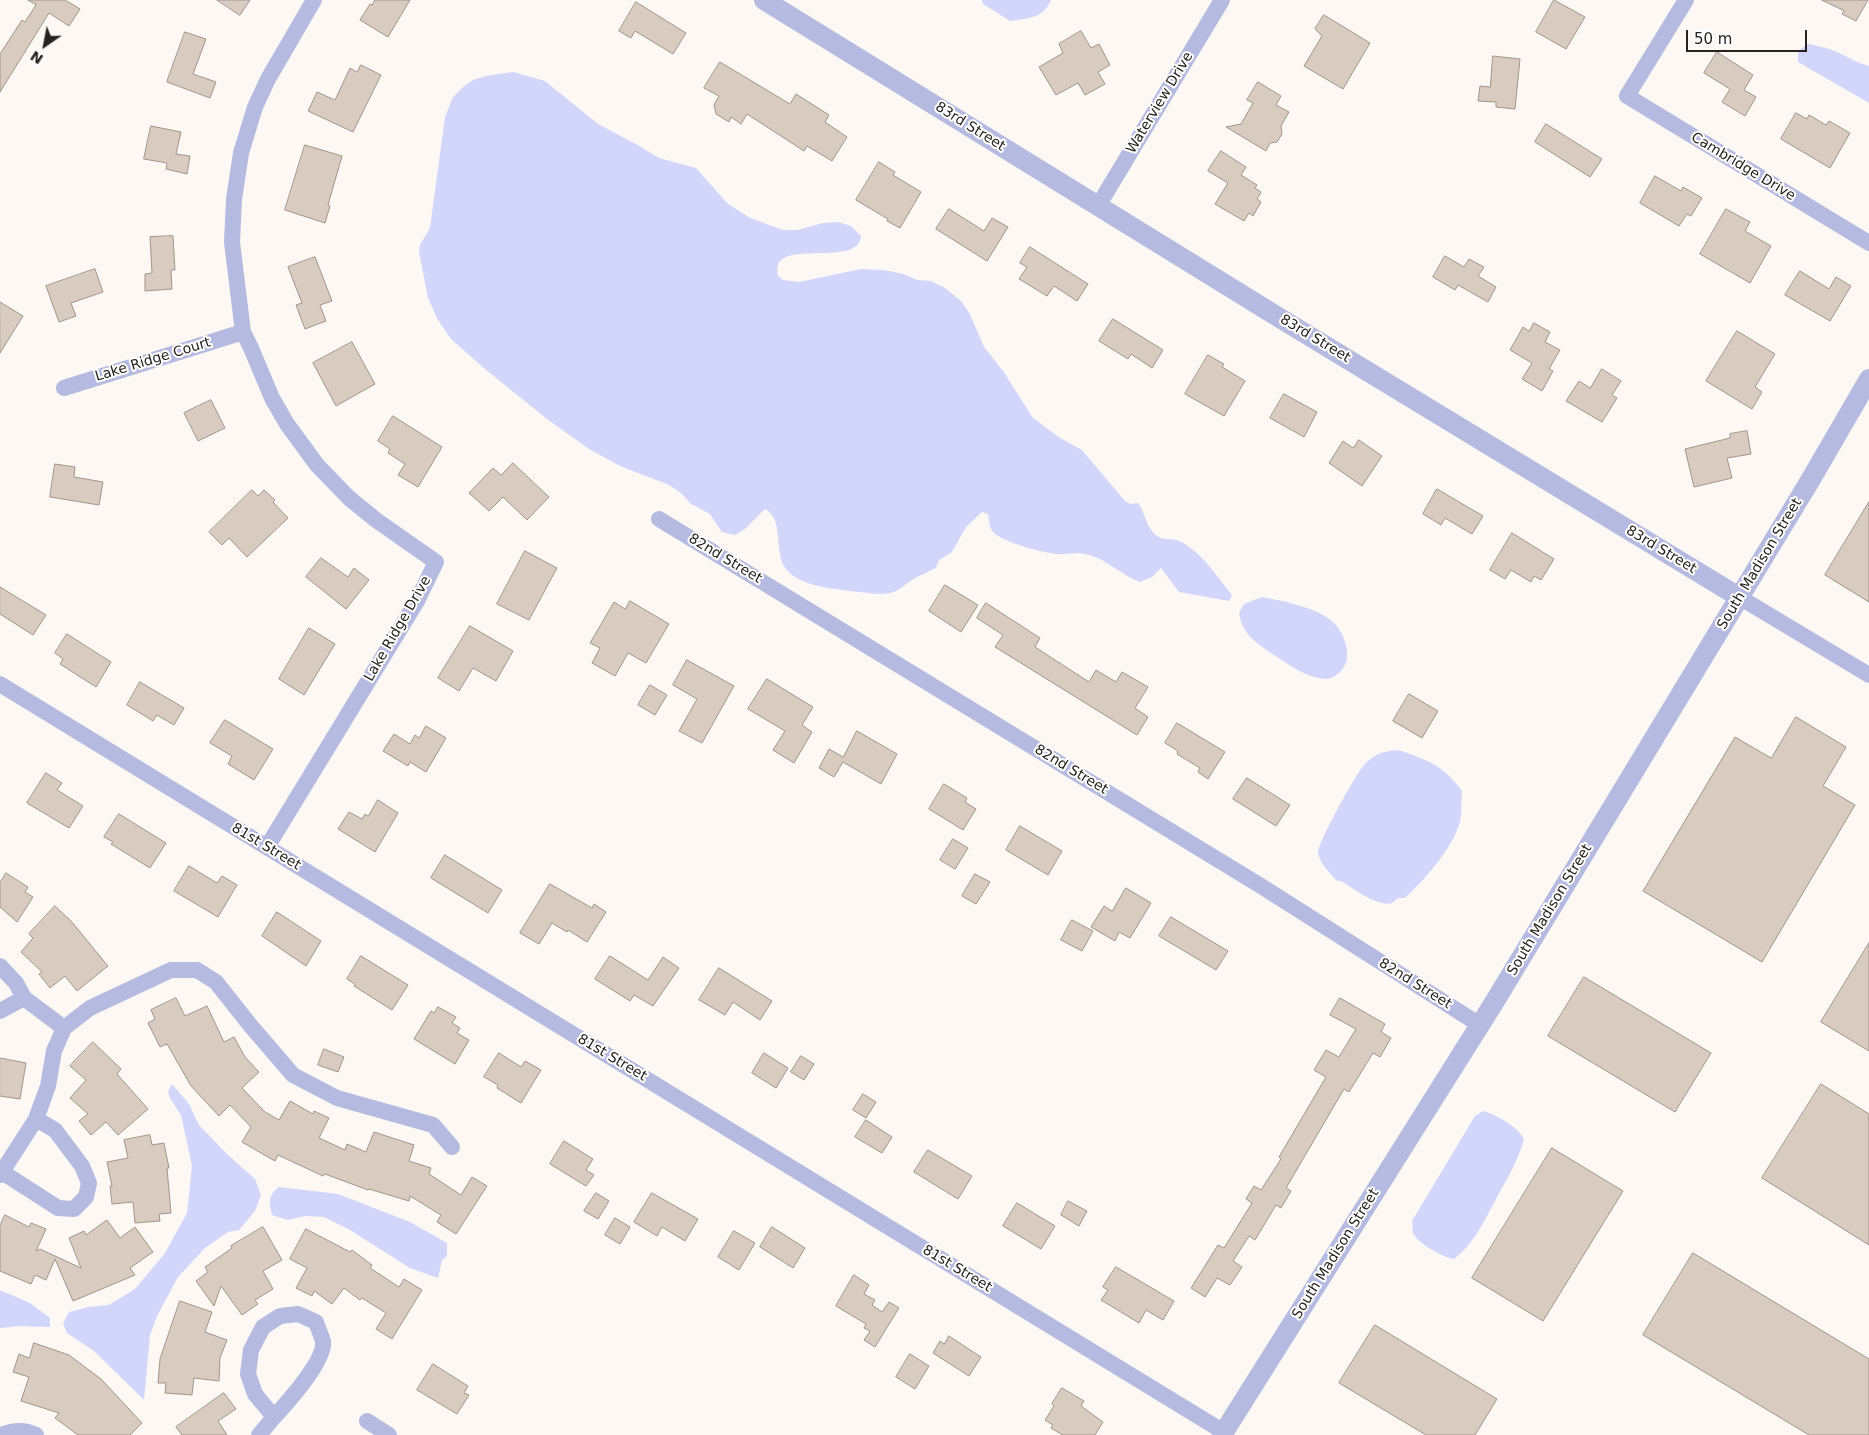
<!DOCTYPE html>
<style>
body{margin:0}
#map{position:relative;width:1869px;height:1435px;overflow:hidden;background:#fdf8f3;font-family:"DejaVu Sans",sans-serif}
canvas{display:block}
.north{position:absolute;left:20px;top:20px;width:50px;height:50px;-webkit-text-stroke:4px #fff;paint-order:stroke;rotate:213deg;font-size:14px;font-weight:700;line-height:20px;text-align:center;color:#27221e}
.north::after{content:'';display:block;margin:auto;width:18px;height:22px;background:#27221e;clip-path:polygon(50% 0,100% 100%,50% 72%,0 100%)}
.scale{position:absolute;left:1686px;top:30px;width:121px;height:22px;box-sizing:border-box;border:2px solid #27221e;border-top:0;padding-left:6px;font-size:15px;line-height:18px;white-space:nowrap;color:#27221e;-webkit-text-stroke:4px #fff;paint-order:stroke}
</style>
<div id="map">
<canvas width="1869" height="1435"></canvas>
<div class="north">N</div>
<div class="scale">50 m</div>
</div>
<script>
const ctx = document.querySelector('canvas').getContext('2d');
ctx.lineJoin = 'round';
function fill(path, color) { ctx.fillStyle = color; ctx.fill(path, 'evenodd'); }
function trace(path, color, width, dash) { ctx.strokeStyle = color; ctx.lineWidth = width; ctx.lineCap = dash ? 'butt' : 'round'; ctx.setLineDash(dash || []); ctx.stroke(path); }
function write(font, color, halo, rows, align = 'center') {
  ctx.font = font + ' "DejaVu Sans",sans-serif'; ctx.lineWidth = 4; ctx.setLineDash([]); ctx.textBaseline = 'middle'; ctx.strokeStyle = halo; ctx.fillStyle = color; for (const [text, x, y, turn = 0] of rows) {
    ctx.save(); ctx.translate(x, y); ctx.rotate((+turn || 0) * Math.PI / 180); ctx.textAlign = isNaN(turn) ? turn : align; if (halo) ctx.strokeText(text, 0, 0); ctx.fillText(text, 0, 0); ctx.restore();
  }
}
fill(new Path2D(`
 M982 0H1051C1043 19 1028 18 1010 21L983 4Z
 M1808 44C1819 46 1829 48 1839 53 1850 58 1858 63 1869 66V103L1798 62V51Z
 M513 72 545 81 598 124 636 144 659 158 696 168 727 203 750 218 783 230H798L823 223 838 222 851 226 861 236C859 266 789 242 778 264 777 268 777 273 778 276L783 280 799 282 861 269 884 270 903 274 917 280 931 281 945 288 961 301 970 314 984 347 1003 371 1033 418 1060 438 1082 450 1125 501 1130 504 1138 503C1145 512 1145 523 1152 531 1161 542 1166 537 1176 540 1182 541 1189 547 1193 550 1208 561 1220 581 1232 595L1229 601 1179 592 1161 568 1152 577 1140 582C1121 575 1108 560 1089 555 1077 551 1067 555 1055 554 1042 552 996 541 991 529 989 525 989 518 988 514L982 512 966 527 952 552 939 560 936 568C928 572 920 575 912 580 904 585 900 591 890 593 880 595 869 593 859 592 837 589 793 587 783 564 775 547 783 518 765 509L745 529 735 535 722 532 710 514 691 504 681 493 669 485 620 466 589 449 547 419 485 369 451 339 438 320 428 298 419 252 420 245 430 228 445 117 453 97 463 87 473 80 486 76Z
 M1262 597C1283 601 1316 607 1333 622 1346 634 1354 661 1339 673 1335 676 1331 679 1325 679 1307 678 1289 665 1274 655 1256 642 1243 636 1239 613L1244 604Z
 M1398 750C1428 760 1443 765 1462 791 1461 801 1462 813 1460 822 1452 849 1425 879 1405 898H1398C1398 898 1392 903 1392 903 1379 908 1351 887 1341 881H1337C1330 873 1319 863 1318 852 1318 843 1354 778 1361 769 1364 765 1368 760 1372 758 1380 752 1388 751 1398 750Z
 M172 1084 189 1104 199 1125 227 1154 255 1179 261 1195 255 1211 239 1230 228 1232 205 1248 178 1277 157 1316 150 1335 144 1400 94 1351 67 1333 63 1323 69 1312 89 1307 109 1305 135 1289 165 1253 187 1213 192 1166 181 1115 170 1098 168 1092Z
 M1483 1111C1497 1115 1517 1126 1524 1139 1518 1161 1507 1179 1496 1199 1484 1221 1474 1244 1454 1259 1444 1258 1417 1243 1413 1233 1412 1230 1413 1225 1412 1221L1475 1116Z
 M279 1187 338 1194 410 1222 447 1243V1256L442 1260 438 1278 410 1268 350 1230 324 1217 305 1216 288 1220 272 1215C269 1202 268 1195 279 1187Z
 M0 1290 30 1303 50 1318V1327L20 1326 0 1328Z`), '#d1d6fa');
const building = new Path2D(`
 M28 0H65L80 9 69 26 49 13 0 92V54L22 20 25 22 36 5Z
 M217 0H250L240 15Z
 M375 0H410L388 37 360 20 370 4 372 5Z
 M1554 0 1585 17 1566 49 1536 32Z
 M1822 0H1868L1856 21 1842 14 1844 11Z
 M636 2 686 33 673 54 635 31 631 38 619 31Z
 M1324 15 1370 43 1343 89 1304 66 1322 36 1315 29Z
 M1081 31 1091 48 1099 44 1110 65 1098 72 1105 84 1085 95 1078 83 1056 95 1039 67 1063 53 1059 44Z
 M185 32 206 39 193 74 216 82 210 98 167 82Z
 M1717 52 1753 75 1744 90 1756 97 1745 116 1722 102 1730 89 1704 73Z
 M1493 56 1520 59 1515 109 1496 107V102L1478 101 1480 86 1490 87Z
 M720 62 790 104 796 94 829 115 825 122 847 137 832 161 807 146 804 151 747 114 741 124 731 117 729 122 716 114 714 105 719 96 704 88Z
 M361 65 381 75 353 132 308 111 317 92 335 100 350 68 357 72Z
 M1258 82 1281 96 1276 105 1289 112 1281 126 1282 134 1277 142 1270 143 1266 151 1226 127 1241 124 1253 103 1247 100Z
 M1796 113 1807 119 1809 115 1826 125 1829 121 1850 133 1830 168 1781 139Z
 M1546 124 1602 159 1590 177 1535 142Z
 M151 126 181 132 176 154 190 156 187 174 166 169 167 163 144 159Z
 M305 145 342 156 328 205 330 206 325 223 285 210Z
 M1221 151 1246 167 1241 175 1257 185 1255 188 1261 192 1257 199 1261 202 1253 216 1249 213 1244 221 1215 204 1228 183 1208 171Z
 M879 162 895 172 893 175 921 192 900 228 887 221 888 219 856 200Z
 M1655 176 1681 191 1683 187 1702 198 1691 216 1687 214 1679 226 1640 203Z
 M949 209 984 231 992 218 1008 227 987 261 936 229Z
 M1726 209 1750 222 1745 231 1771 246 1750 283 1700 254Z
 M173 236 175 270H171L172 289 145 291V274L152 273 150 237Z
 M1030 247 1088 284 1077 301 1054 286 1047 296 1019 279 1027 267 1020 263Z
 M1445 256 1464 267 1469 259 1484 267 1478 276 1496 287 1488 302 1458 285 1455 290 1433 277Z
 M315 257 332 301 320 305 326 321 305 329 296 305 302 303 288 267Z
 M95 269 103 292 71 303 76 316 59 322 46 286Z
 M1800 271 1829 289 1836 277 1851 286 1830 321 1785 295Z
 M0 302 23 316 0 353Z
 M1113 319 1163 350 1152 368 1131 354 1128 359 1099 341Z
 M1534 323 1550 332 1545 342 1560 350 1549 369 1553 371 1542 391 1522 379 1532 363 1510 350 1523 327 1529 331Z
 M1737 331 1775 354 1755 387 1762 392 1752 409 1706 381Z
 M352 342 375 384 336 406 313 363Z
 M1208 355 1224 364 1222 367 1245 381 1224 416 1185 394Z
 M1602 369 1621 381 1612 395 1617 398 1602 422 1566 401 1579 381 1590 388Z
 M1284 394 1317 412 1304 437 1270 418Z
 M211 400 225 428 198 441 184 413Z
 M393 416 442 447 418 487 398 475 405 464 388 453 390 449 378 441Z
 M1747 431 1751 454 1727 458 1732 478 1694 487 1685 449 1730 438V434Z
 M1359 440 1382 456 1362 486 1329 463 1343 441 1353 448Z
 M513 463 549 497 527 520 503 497 489 511 469 493 493 468 501 475Z
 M55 464 75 467 74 477 103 482 99 505 50 497Z
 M1437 489 1483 516 1472 534 1445 518 1441 525 1423 514Z
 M252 490 258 496 264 490 275 500 273 502 288 518 247 557 229 538 222 545 209 532Z
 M1869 502V602L1825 575Z
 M1512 533 1554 559 1541 580 1534 576 1531 582 1511 570 1505 579 1490 570Z
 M525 551 557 568 529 620 497 604Z
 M321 558 348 577 354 568 369 580 346 609 306 577Z
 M945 585 978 605 961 632 929 611Z
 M0 587 46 615 33 635 0 614Z
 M630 601 669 624 646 663 628 653 615 676 592 663 600 648 590 643 614 602 625 609Z
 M986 603 1040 638 1035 647 1089 682 1096 670 1116 682 1122 672 1148 687 1135 708 1148 717 1137 735 995 647 1003 635 977 618Z
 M470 626 513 651 496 681 473 668 459 691 438 678Z
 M309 628 335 644 304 695 279 679Z
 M67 634 111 662 96 687 60 664 63 659 55 653Z
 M687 660 734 686 702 743 679 731 697 699 673 685Z
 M767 679 813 707 802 725 812 732 794 763 773 750 785 731 748 709Z
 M140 682 184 708 174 725 157 715 153 721 127 705Z
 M650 685 667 695 655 715 638 705Z
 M1409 694 1438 711 1422 738 1393 721Z
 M1796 717 1846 747 1823 786 1855 805 1762 962 1643 891 1735 737 1771 758Z
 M225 720 273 749 254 780 228 764 232 756 210 743Z
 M1177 723 1225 752 1208 779 1198 772 1200 768 1177 754 1178 751 1165 743Z
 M426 726 446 738 426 772 410 762 408 766 383 751 394 734 410 744 415 735 419 738Z
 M857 731 897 754 881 784 843 762 834 777 819 768 829 749 843 757Z
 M46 773 62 783 57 790 83 806 69 828 27 803Z
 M1247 778 1290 805 1276 826 1233 799Z
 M944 784 967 798 965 802 976 809 963 830 929 809Z
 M378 800 398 813 375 852 338 829 349 812 362 819 365 814 368 816Z
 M119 814 166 843 150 868 111 844 113 842 104 837Z
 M1020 826 1062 851 1048 875 1006 850Z
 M953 839 968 848 955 869 940 860Z
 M445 855 502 890 488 913 431 878Z
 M189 866 217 883 222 876 237 885 218 917 174 891Z
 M6 873 28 887 25 892 33 897 17 922 0 907V883Z
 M975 874 990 882 976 904 962 896Z
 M550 884 592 908 594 904 606 912 587 942 568 930 567 932 552 923 539 944 520 933Z
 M1126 888 1151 903 1130 938 1119 932 1115 941 1091 927 1104 906 1112 911Z
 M55 906 71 921 108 966 77 991 65 976 50 988 39 974 42 972 21 952 33 938 29 934Z
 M277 912 321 941 306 966 262 936Z
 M1171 917 1228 951 1216 970 1159 936Z
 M1072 920 1093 931 1082 951 1061 940Z
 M1869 943V1051L1821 1022Z
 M361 956 408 985 392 1010 354 986 355 984 347 979Z
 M610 956 648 980 663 957 679 968 653 1006 634 995 630 1001 595 979Z
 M719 968 772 1001 760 1020 733 1002 725 1015 699 1000Z
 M1584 977 1711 1053 1675 1112 1548 1036Z
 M176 998 185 1016 207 1006 224 1042 234 1037 245 1057 259 1072 242 1088 265 1112 279 1120 290 1101 313 1114 314 1111 329 1118 319 1138 345 1150 347 1144 366 1152 374 1132 414 1145 409 1161 431 1168 429 1174 461 1195 472 1177 487 1186 456 1234 437 1222 441 1215 410 1196 409 1201 369 1189 368 1190 325 1174 323 1176 278 1155 275 1161 242 1142 251 1127 230 1105 219 1116 191 1086 167 1044 160 1047 148 1023 155 1019 151 1010Z
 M1340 998 1385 1024 1381 1032 1391 1038 1380 1057 1373 1053 1349 1092 1344 1089 1286 1188 1291 1191 1281 1208 1276 1205 1255 1240 1249 1236 1233 1261 1242 1267 1230 1285 1217 1278 1205 1297 1191 1288 1218 1245 1224 1248 1252 1203 1246 1199 1254 1186 1261 1190 1281 1159 1279 1157 1326 1077 1314 1070 1326 1050 1339 1057 1356 1029 1330 1015Z
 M438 1007 456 1017 452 1023 460 1028 457 1033 469 1040 455 1064 414 1039 431 1011 434 1013Z
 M93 1042 121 1069 117 1074 148 1109 118 1135 106 1122 91 1135 79 1121 88 1114 70 1098 86 1080 70 1066Z
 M324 1049 344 1057 338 1072 318 1065Z
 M499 1053 521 1067 525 1061 541 1070 521 1103 497 1088 498 1085 484 1077Z
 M764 1053 788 1068 776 1088 752 1073Z
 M801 1056 814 1064 804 1080 791 1072Z
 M0 1058 26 1063 20 1099 0 1096Z
 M1821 1084 1869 1114V1245L1762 1178Z
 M863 1094 876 1102 866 1118 853 1110Z
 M866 1120 892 1137 882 1153 855 1137Z
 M150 1135 152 1145 164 1143 169 1168H167L171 1213 159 1214 160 1221 135 1223 133 1202 112 1204 110 1186H112L107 1162 128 1158 124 1140Z
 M564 1141 593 1159 586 1170 594 1175 586 1186 550 1164Z
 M1552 1148 1623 1191 1543 1321 1472 1278Z
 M928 1150 972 1176 958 1199 914 1172Z
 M596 1193 609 1201 598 1219 584 1211Z
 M652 1193 698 1219 685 1241 662 1227 657 1236 634 1222Z
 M1068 1201 1087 1211 1079 1226 1061 1215Z
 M1017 1203 1055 1226 1041 1249 1003 1226Z
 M5 1215 29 1227 31 1223 46 1229 36 1251 40 1249 81 1268 69 1238 84 1231 86 1235 107 1220 120 1238 135 1227 153 1252 130 1268 135 1275 73 1301 55 1259 46 1280 35 1275 31 1284 0 1271V1226Z
 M615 1218 630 1227 620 1244 605 1235Z
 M263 1227 282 1260 263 1271 273 1289 255 1300 258 1304 242 1315 221 1286 214 1306 196 1281 208 1272 205 1267 232 1248 231 1246Z
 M772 1227 805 1248 793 1268 760 1247Z
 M306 1229 350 1252 352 1250 372 1265 370 1268 399 1287 404 1279 422 1290 392 1339 376 1329 386 1313 362 1298 360 1300 344 1288 332 1304 314 1291 312 1296 296 1288 307 1268 290 1259Z
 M734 1231 755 1243 739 1270 718 1257Z
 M1693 1253 1869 1359V1435H1809L1643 1335Z
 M1116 1267 1174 1301 1163 1320 1146 1310 1139 1323 1101 1300 1108 1290 1103 1287Z
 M854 1275 869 1285 864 1294 875 1300 872 1305 882 1312 889 1302 899 1308 875 1347 864 1340 870 1331 864 1328 866 1324 836 1306Z
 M180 1301 212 1312 205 1332 227 1340 220 1358 219 1381 194 1378 192 1395 165 1393 166 1383H158L160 1359Z
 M1375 1325 1497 1399 1475 1435H1426L1339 1383Z
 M949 1336 981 1357 969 1376 933 1353 940 1341 944 1344Z
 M34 1343 69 1355 101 1379 142 1423 130 1435H78L55 1418 59 1413 21 1401 29 1377 13 1372 19 1354 29 1358Z
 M910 1354 929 1366 915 1389 896 1377Z
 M433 1364 468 1386 464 1393 469 1395 457 1414 417 1390Z
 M1062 1388 1084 1401 1081 1406 1103 1422 1095 1435H1063L1051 1428 1053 1425 1045 1420 1054 1406 1052 1404Z
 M224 1393 236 1409 218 1421 227 1435H182L176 1427Z`);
fill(building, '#d8cbc0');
trace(building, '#a1958b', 1);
trace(new Path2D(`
 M1686 0 1627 96 1869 243
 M1098 206 1222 0
 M64 388 243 332
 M659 519 1261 886 1480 1025
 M1739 597 1869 675
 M0 684 1224 1432
 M267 847 417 601 436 562 376 520 349 498 317 465 287 424 272 398 251 348 243 332 232 242 234 199 241 153 255 107 268 79 314 0
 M0 966 16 983 24 998 0 1011
 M24 998 64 1028
 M2 1172 58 1208 74 1209 86 1197 89 1183 82 1166 55 1130 36 1119
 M0 1175 36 1119 48 1086 54 1051 64 1028 90 1008 171 970H197L216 982 250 1025 293 1075 337 1098 433 1125 452 1147
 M298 1314 316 1322C318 1328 321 1335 323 1341 326 1360 287 1403 274 1417L255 1394 248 1374 251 1350 263 1327 280 1316Z
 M367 1421 389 1435
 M1 1435C13 1430 24 1429 36 1435
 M259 1435 274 1417`), '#b4bae0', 16);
trace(new Path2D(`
 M764 0 1283 320 1739 597
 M1222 1435 1495 1001 1811 479 1869 379`), '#b4bae0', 20);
write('14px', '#27221e', '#fff', [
 ["Waterview Drive",1160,103,-59],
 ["83rd Street",970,127,32],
 ["Cambridge Drive",1743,167,31],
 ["83rd Street",1315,339,31],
 ["Lake Ridge Court",153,360,-17],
 ["83rd Street",1661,550,31],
 ["82nd Street",725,559,31],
 ["South Madison Street",1760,564,-59],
 ["Lake Ridge Drive",398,629,-60],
 ["82nd Street",1071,770,31],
 ["81st Street",266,847,31],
 ["South Madison Street",1550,910,-59],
 ["82nd Street",1415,984,32],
 ["81st Street",612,1058,31],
 ["South Madison Street",1336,1254,-58],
 ["81st Street",957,1269,31]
]);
</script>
